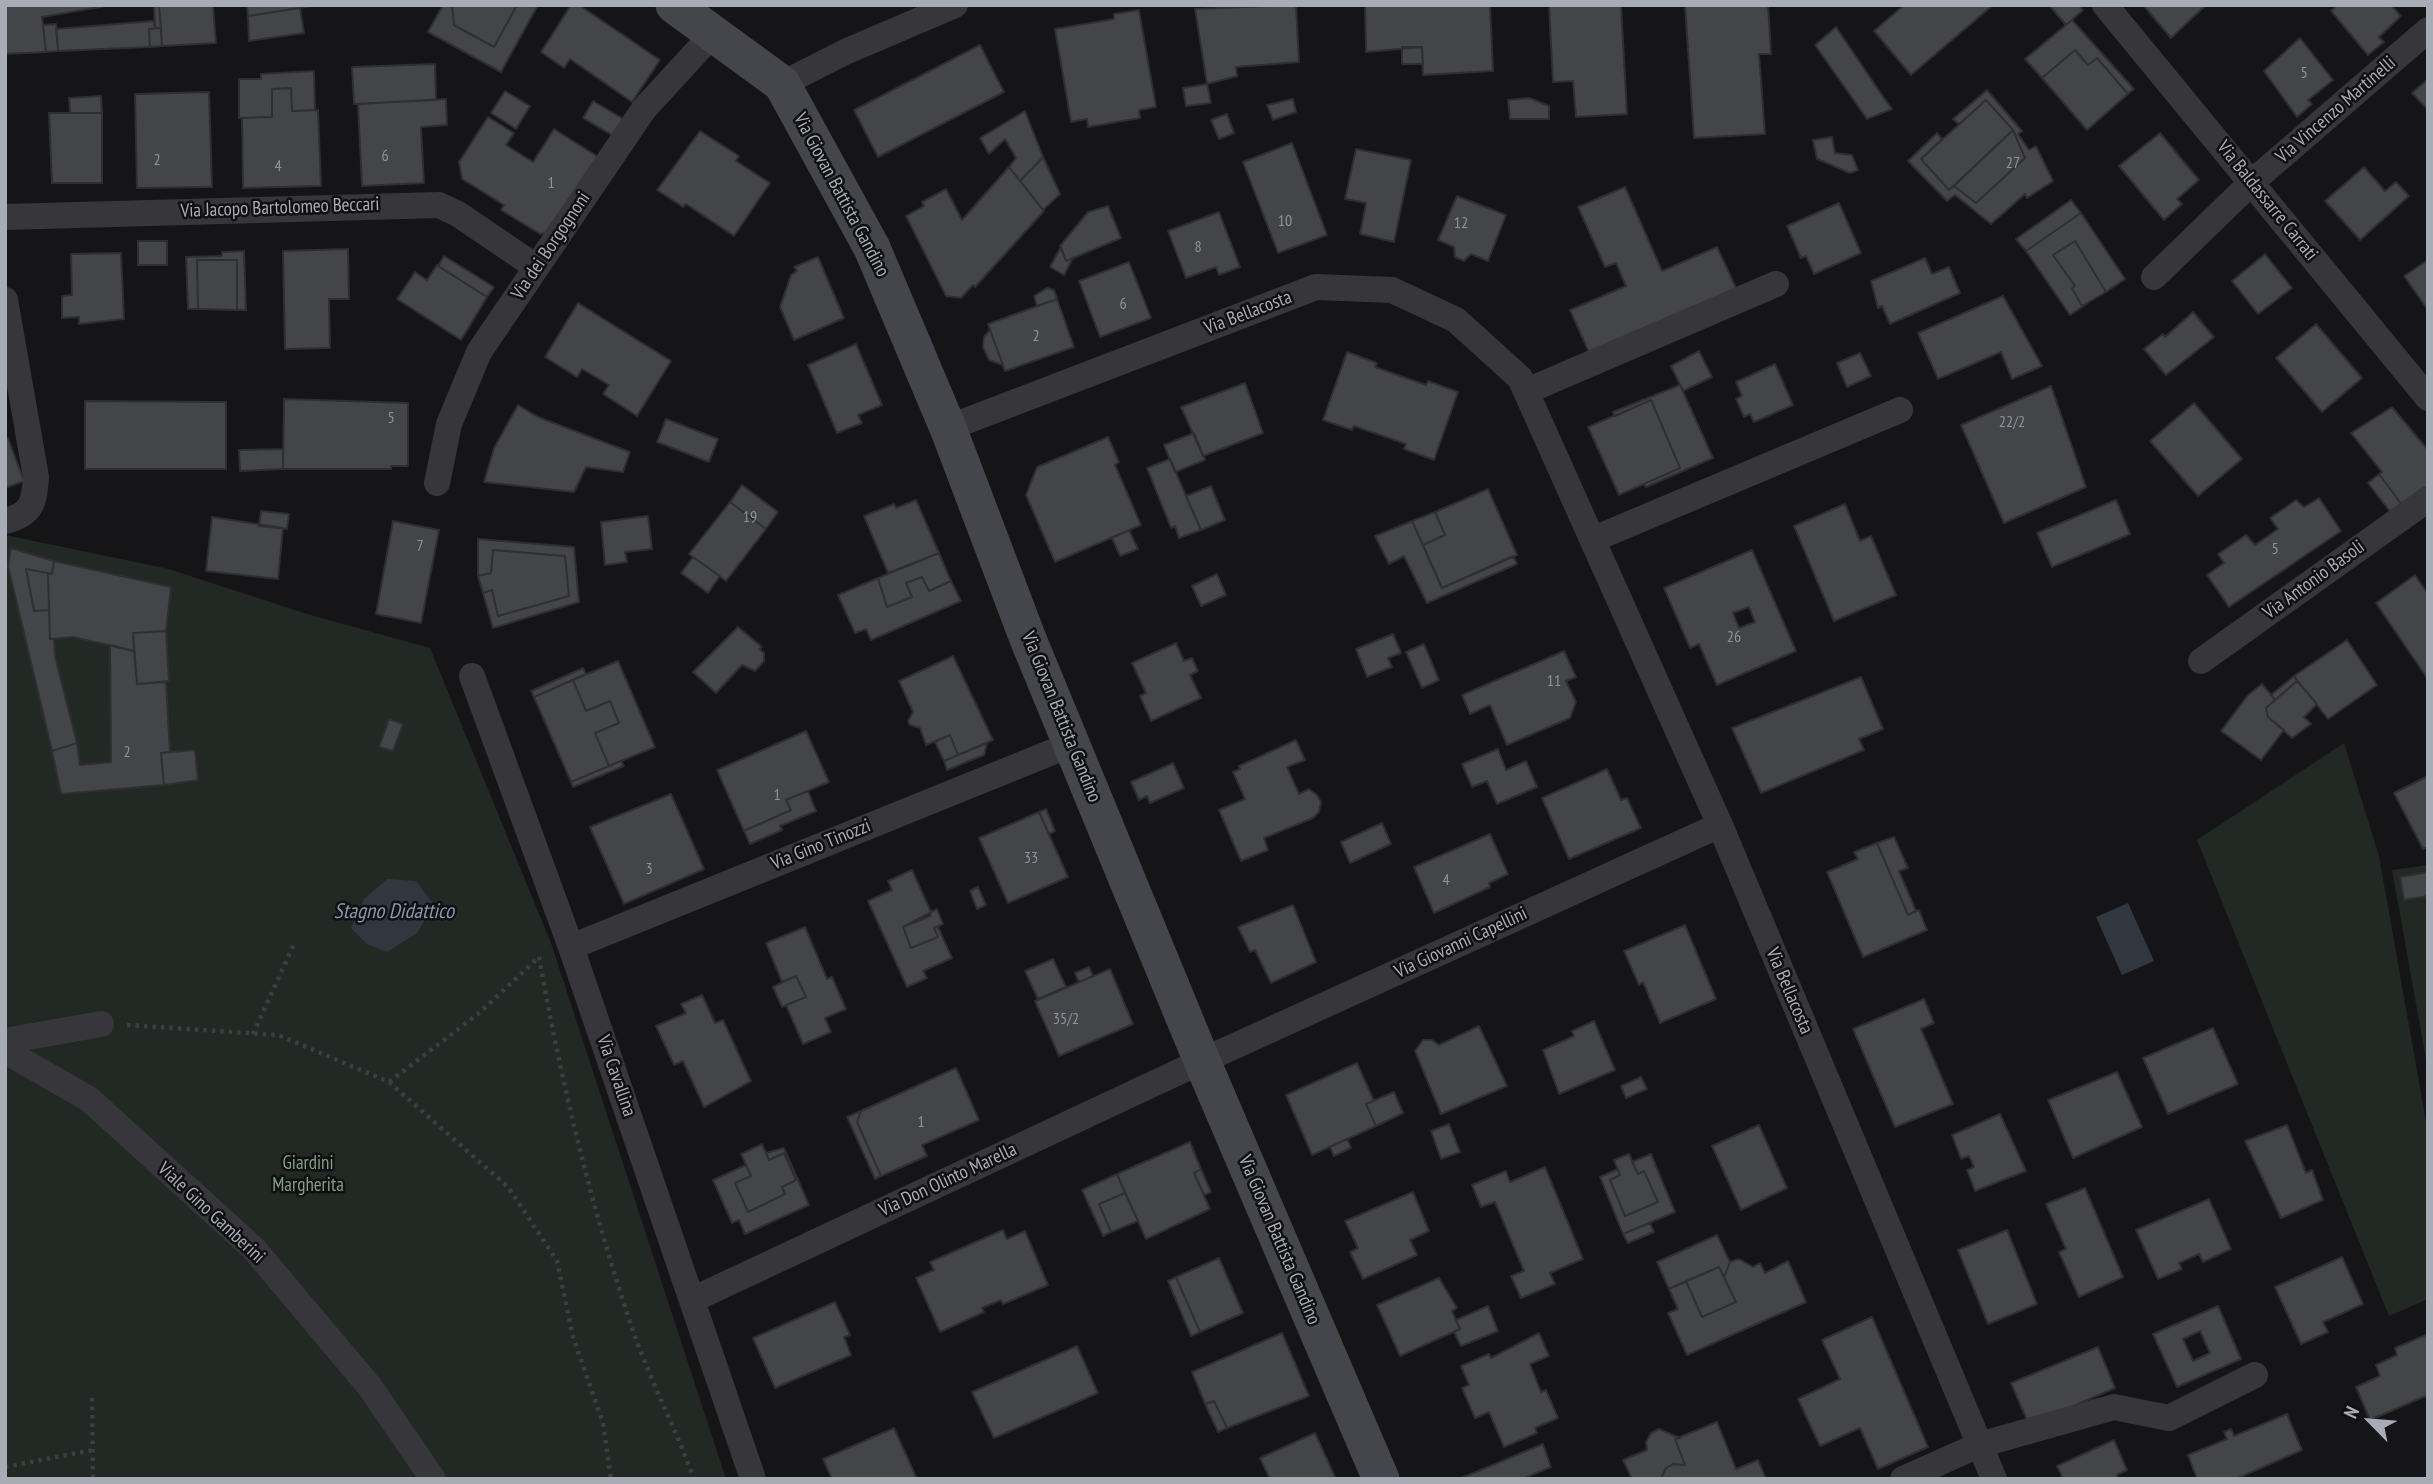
<!DOCTYPE html>
<style>
body{margin:0}
#map{position:relative;width:2433px;height:1484px;overflow:hidden;background:#151517;font-family:"PT Sans Narrow",sans-serif}
canvas{display:block}
.frame{position:absolute;inset:0;border:7px solid #a9acb5;pointer-events:none}
.north{position:absolute;left:2335px;top:1386px;width:70px;height:70px;-webkit-text-stroke:5px #101012;paint-order:stroke;rotate:295deg;font-size:19px;font-weight:700;line-height:28px;text-align:center;color:#a9acb5}
.north::after{content:'';display:block;margin:auto;width:24px;height:32px;background:#a9acb5;clip-path:polygon(50% 0,100% 100%,50% 72%,0 100%)}
</style>
<div id="map">
<canvas width="2433" height="1484"></canvas>
<div class="frame"></div>
<div class="north">N</div>
</div>
<script>
const ctx = document.querySelector('canvas').getContext('2d');
ctx.lineJoin = 'round';
function fill(path, color) { ctx.fillStyle = color; ctx.fill(path, 'evenodd'); }
function trace(path, color, width, dash) { ctx.strokeStyle = color; ctx.lineWidth = width; ctx.lineCap = dash ? 'butt' : 'round'; ctx.setLineDash(dash || []); ctx.stroke(path); }
function write(font, color, halo, rows, align = 'center') {
  ctx.font = font + ' "PT Sans Narrow",sans-serif'; ctx.lineWidth = 5; ctx.setLineDash([]); ctx.textBaseline = 'middle'; ctx.strokeStyle = halo; ctx.fillStyle = color; for (const [text, x, y, turn = 0] of rows) {
    ctx.save(); ctx.translate(x, y); ctx.rotate((+turn || 0) * Math.PI / 180); ctx.textAlign = isNaN(turn) ? turn : align; if (halo) ctx.strokeText(text, 0, 0); ctx.fillText(text, 0, 0); ctx.restore();
  }
}
fill(new Path2D(`
 M5 535 169 569 307 614 430 648 551 943 726 1479H5Z
 M2344 743 2379 856 2428 1133V1299L2389 1316 2197 840Z
 M2428 865V1071L2392 870Z`), '#222823');
fill(new Path2D(`
 M387 879 416 881 434 905 417 933 387 952 367 944 351 928 364 899Z
 M2128 903 2154 961 2122 975 2096 917Z`), '#30373e');
const building = new Path2D(`
 M5 5H112L42 17 46 52 5 54Z
 M154 5H159L161 28H155Z
 M159 5H213L216 43 162 46Z
 M247 5H319L248 16Z
 M443 5H452L454 25 494 47 517 5H538L501 72 428 32Z
 M452 5H517L494 47 454 25Z
 M571 5H579L660 60 632 102 570 59 564 68 541 52Z
 M1296 5 1299 62 1236 67 1237 76 1207 84 1195 9Z
 M1365 5H1490L1493 71 1423 75 1422 47 1366 52Z
 M1549 5H1621L1627 114 1576 117 1573 81 1553 82Z
 M1685 5H1768L1771 54H1759L1765 134 1694 138Z
 M1904 5H1993L1911 75 1874 31Z
 M2049 5H2079L2083 10 2066 25Z
 M2143 5H2204L2205 6 2171 38Z
 M2337 5H2391L2401 16 2379 37 2384 42 2368 55 2331 11Z
 M300 8 304 33 249 41 248 16Z
 M1139 10 1156 107 1139 110 1140 118 1088 127 1087 119 1071 122 1055 29 1114 19V14Z
 M2072 20 2134 89 2128 94 2097 58 2088 65 2075 50 2042 78 2025 59Z
 M154 21 155 28 149 29 150 47 58 51 56 29Z
 M56 24 58 51 46 52 43 25Z
 M1836 27 1884 98 1892 109 1867 119 1815 45Z
 M161 28 162 46 150 47 149 29Z
 M2300 38 2333 80 2308 100 2312 104 2297 117 2264 71Z
 M980 45 1004 92 878 157 854 110Z
 M1402 47H1422L1423 64H1402Z
 M2075 50 2088 65 2097 58 2128 94 2087 130 2042 78Z
 M435 64 436 100 354 104 352 67Z
 M314 71 315 110 292 111 291 88 272 89V117L239 118V79H261V74Z
 M2428 79V110L2412 93Z
 M1207 84 1211 103 1186 106 1183 88Z
 M291 88 292 111 318 110 321 186 243 188 242 118 272 117V89Z
 M1987 90 2022 131 2018 134 2029 150 2036 146 2053 181 2027 198 2025 194 1991 224 1955 195 1947 201 1908 161 1937 133 1942 139 1921 159 1949 190 1954 186 1976 203 2025 158 2013 130 1986 100 1959 124 1953 119Z
 M505 91 530 106 516 129 491 113Z
 M209 92 212 187 137 188 135 94Z
 M101 96 102 113H70L69 98Z
 M1529 98 1549 106V119H1510L1508 100Z
 M446 99 447 125 421 127 424 183 362 186 358 104Z
 M1293 99 1296 112 1273 120 1267 105Z
 M1986 100 2013 130 1949 190 1921 159Z
 M593 101 627 121 617 138 583 118Z
 M1025 111 1043 157 1020 181 1009 167 1016 158 1005 139 989 154 980 138Z
 M49 113H102V183H52Z
 M1227 114 1234 133 1219 139 1211 120Z
 M488 117 514 133 506 145 533 162 554 129 600 158 551 232 540 234 501 210 504 205 462 179 459 162Z
 M2013 130 2025 158 1976 203 1954 186Z
 M700 131 739 156 736 161 770 183 734 236 686 204 683 207 657 190Z
 M2160 133 2199 180 2177 199 2182 204 2164 220 2119 166Z
 M1832 137 1835 153 1852 155 1858 170 1850 173 1817 159 1813 140Z
 M1292 143 1327 235 1278 253 1243 162Z
 M1356 149 1411 160 1394 242 1360 234 1366 203 1345 199Z
 M1043 157 1060 194 1043 210 1020 181Z
 M1009 167 1044 211 975 287 973 285 961 298 946 296 906 216 924 206 922 202 946 189 962 220Z
 M2364 167 2385 191 2396 182 2409 196 2360 240 2325 201Z
 M1625 187 1662 271 1717 247 1738 292 1591 357 1570 310 1626 286 1616 263 1605 267 1578 207Z
 M1457 196 1506 215 1488 261 1471 254 1464 261 1455 257 1454 247 1438 240Z
 M2071 200 2081 213 2026 251 2016 239Z
 M1839 203 1861 253 1814 274 1806 256 1801 258 1787 226Z
 M1108 206 1121 238 1066 261 1060 246 1088 212Z
 M1219 212 1240 267 1219 275 1216 267 1186 278 1168 231Z
 M2081 213 2125 279 2106 292 2075 241 2053 255 2075 286 2072 288 2082 306 2088 303 2070 315 2026 251Z
 M138 241H167V265H138Z
 M2075 241 2106 292 2082 306 2072 288 2075 286 2053 255Z
 M1061 247 1066 261 1073 258 1064 275 1050 267Z
 M348 249 349 299H329L330 348 285 349 283 251Z
 M244 251 246 310H237V260H197L198 309H188L186 257 222 256V252Z
 M121 253 124 319 79 324V317L62 318V296L72 295 71 254Z
 M2265 254 2292 288 2258 314 2232 281Z
 M444 256 494 287 487 297 438 266Z
 M818 257 844 318 794 340 780 307 791 275 797 271 794 267Z
 M1925 258 1932 274 1949 267 1960 293 1890 324 1882 306 1878 308 1871 281Z
 M197 260H237V310L198 309Z
 M2428 260V310L2404 276Z
 M1129 262 1151 318 1100 337 1079 281Z
 M437 265 487 297 461 340 397 299 415 272 427 280Z
 M1047 288 1054 290 1057 299 1037 306 1034 296Z
 M2003 296 2042 366 2012 379 2001 352 1938 379 1918 333Z
 M1057 299 1074 347 1005 371 988 324Z
 M578 303 671 361 637 416 603 394 609 385 582 369 577 377 545 357Z
 M2193 312 2214 337 2166 375 2144 349 2163 334 2165 337Z
 M2316 324 2362 378 2322 412 2276 358Z
 M990 330 1003 365 989 360 983 347 984 337Z
 M856 344 882 405 858 415 862 423 837 433 808 365Z
 M1699 351 1712 377 1683 391 1671 366Z
 M1347 352 1377 363 1375 367 1426 385 1428 381 1458 392 1434 460 1404 449 1406 444 1354 426 1352 430 1323 420Z
 M1860 353 1871 376 1847 387 1837 363Z
 M1775 364 1793 405 1754 422 1750 414 1744 417 1736 399 1742 396 1736 382Z
 M1245 383 1263 433 1203 456 1181 407Z
 M1680 385 1713 458 1646 487 1644 484 1680 468 1651 400 1615 416 1613 412Z
 M2051 386 2086 487 2004 523 1961 425Z
 M284 399 408 403V466H391V469H283Z
 M1651 400 1680 468 1619 495 1588 427Z
 M85 401 226 402V469H85Z
 M2194 403 2242 459 2198 496 2150 441Z
 M518 405 538 417 630 452 623 472 586 467 574 492 484 482 494 448Z
 M2392 407 2428 450V489L2403 506 2379 474 2382 472 2351 433Z
 M666 419 718 439 709 462 657 442Z
 M1194 433 1205 460 1175 472 1164 445Z
 M1108 437 1119 462 1115 465 1141 525 1055 562 1026 495 1037 467Z
 M8 438 24 481 5 488V439Z
 M283 449V469L240 471 239 450Z
 M1170 459 1201 530 1179 538 1175 526 1171 528 1147 468Z
 M2379 474 2403 506 2392 514 2368 483Z
 M742 485 778 512 766 529 730 502Z
 M1211 486 1225 520 1201 530 1186 496Z
 M1488 489 1517 555 1442 588 1423 545 1445 535 1435 512Z
 M2319 498 2341 531 2229 607 2207 575 2224 563 2218 554 2246 535 2255 545 2278 529 2270 518 2296 500 2304 507Z
 M916 500 939 553 888 573 864 516 894 504 896 508Z
 M2116 500 2130 534 2052 567 2037 533Z
 M730 502 766 529 726 581 689 554Z
 M1845 504 1860 541 1871 536 1896 595 1834 621 1794 526Z
 M261 511 289 514 287 529 259 526Z
 M1435 512 1445 535 1423 545 1412 521Z
 M648 516 652 549 625 552 627 562 605 565 601 522Z
 M212 517 283 528 278 579 206 571Z
 M393 521 439 530 421 623 376 614Z
 M1412 521 1442 588 1513 556 1517 564 1427 603 1404 556 1389 564 1375 536Z
 M1129 530 1138 549 1120 556 1112 538Z
 M478 539 574 547 579 602 493 628 483 593 492 590 498 616 569 596 565 556 493 550 491 573 478 576Z
 M11 548 54 561 52 574 26 569 34 611 49 610 50 639H54L55 656 77 743 52 751 8 566Z
 M493 550 565 556 569 596 498 616 492 590 483 593 478 576 491 573Z
 M1752 550 1796 651 1717 685 1699 644 1690 648 1664 588ZM1749 607 1755 622 1739 628 1733 613Z
 M939 553 951 581 929 591 922 577 906 583 912 597 887 607 878 578Z
 M693 557 720 576 708 593 681 573Z
 M54 561 171 587 166 631 133 633 134 651 73 637 50 639 48 573 52 574Z
 M26 569 48 573 49 610 34 611Z
 M1217 574 1226 595 1201 606 1192 586Z
 M2415 575 2428 594 2427 678 2376 603Z
 M922 577 929 591 951 581 961 601 871 640 866 629 855 633 838 595 878 578 887 607 912 597 906 583Z
 M738 627 762 647 759 649 764 653V661L755 671 742 665 716 693 693 672Z
 M166 631 169 681 137 684 133 633Z
 M1393 634 1401 653 1388 658 1392 667 1367 677 1356 649Z
 M2347 640 2377 685 2328 719 2294 676Z
 M1176 643 1184 661 1192 658 1198 671 1190 675 1201 698 1151 721 1140 696 1146 693 1132 663Z
 M1424 644 1439 680 1422 688 1406 652Z
 M110 645 134 651 137 684 166 682 170 752 161 753 164 785 61 794 52 751 77 743 80 765 111 762Z
 M1564 651 1576 677 1566 681 1576 702 1570 718 1507 745 1490 705 1470 714 1462 695Z
 M953 656 993 740 958 755 950 735 926 745 920 728 910 725 908 721 913 712 899 681Z
 M618 661 655 747 609 766 595 733 619 723 610 701 586 711 573 680Z
 M583 668 586 674 534 697 531 691Z
 M2294 676 2297 681 2275 700 2271 695Z
 M1861 677 1883 729 1859 739 1864 750 1761 793 1732 728Z
 M573 680 586 711 610 701 619 723 595 733 609 766 571 782 534 697Z
 M2297 681 2317 704 2304 717 2311 724 2292 738 2268 717 2266 708Z
 M2262 684 2275 700 2266 708 2268 717 2284 730 2261 760 2221 731 2248 695Z
 M389 719 403 724 393 751 379 747Z
 M806 731 829 782 786 800 791 810 744 831 717 770Z
 M950 735 958 755 944 761 935 742Z
 M1296 740 1305 760 1287 767 1299 794 1309 789 1317 795 1321 802 1319 812 1313 818 1264 838 1268 850 1241 861 1219 810 1245 799 1233 772 1240 769 1239 766Z
 M987 743 984 755 947 770 944 761Z
 M1498 749 1506 770 1526 761 1537 787 1497 804 1487 781 1472 787 1462 764Z
 M195 750 198 780 164 785 161 753Z
 M621 761 624 766 573 787 571 782Z
 M1173 763 1184 788 1150 803 1147 796 1139 800 1131 782Z
 M1607 769 1621 800 1627 798 1641 828 1569 859 1542 798Z
 M2428 776V847L2423 849 2394 793Z
 M808 791 816 811 780 826 782 830 750 844 744 831 791 810 786 800Z
 M671 794 704 869 624 904 590 827Z
 M1046 809 1055 831 1049 834 1039 812Z
 M1039 812 1068 877 1008 903 979 838Z
 M1382 823 1391 844 1350 863 1341 842Z
 M1490 834 1508 874 1489 883 1490 887 1434 913 1414 867Z
 M1894 837 1908 868 1899 871 1916 911 1908 915 1877 843Z
 M1877 843 1908 915 1919 910 1927 930 1863 957 1827 872 1858 859 1854 852Z
 M912 870 931 912 930 916 903 927 911 948 938 937 934 928 938 927 952 958 923 971 927 978 907 987 868 901 892 890 888 881Z
 M2428 872V896L2404 900 2400 877Z
 M978 887 986 905 977 909 970 891Z
 M1293 905 1316 962 1271 983 1255 950 1250 952 1238 927Z
 M937 909 943 924 934 928 938 937 911 948 903 927Z
 M1685 925 1716 999 1660 1023 1643 982 1639 985 1624 951Z
 M805 927 827 979 832 977 846 1009 825 1018 831 1032 803 1044 786 1005 806 997 796 976 782 982 766 943Z
 M1053 959 1066 987 1038 999 1025 971Z
 M1089 967 1093 976 1079 982 1075 973Z
 M1110 969 1133 1024 1059 1056 1035 1001Z
 M796 976 806 997 782 1007 773 987Z
 M702 995 715 1023 723 1020 751 1081 704 1107 683 1061 674 1065 656 1026 686 1013 681 1004Z
 M1924 999 1934 1023 1921 1029 1953 1104 1895 1127 1853 1029Z
 M1594 1021 1615 1070 1559 1094 1543 1050 1574 1036 1572 1031Z
 M1479 1026 1507 1086 1441 1114 1415 1051 1423 1040H1432L1439 1045Z
 M2213 1028 2238 1084 2168 1114 2143 1058Z
 M1357 1063 1374 1101 1366 1104 1376 1126 1312 1155 1286 1095Z
 M956 1068 979 1120 922 1145 927 1156 881 1176 857 1122 861 1111Z
 M2117 1072 2142 1127 2073 1158 2048 1100Z
 M1641 1077 1647 1089 1626 1098 1621 1086Z
 M1394 1092 1403 1113 1376 1126 1366 1104Z
 M861 1111 857 1122 881 1176 875 1179 847 1117Z
 M2000 1114 2026 1171 1975 1191 1967 1170 1974 1167 1969 1156 1961 1159 1952 1135Z
 M1449 1124 1460 1152 1441 1159 1431 1131Z
 M1759 1125 1787 1188 1741 1210 1712 1146Z
 M2287 1125 2306 1173 2312 1170 2323 1200 2281 1218 2245 1141Z
 M1347 1139 1351 1148 1334 1156 1330 1147Z
 M1190 1142 1201 1169 1194 1173 1210 1209 1146 1239 1117 1174Z
 M762 1144 769 1160 784 1153 796 1180 782 1187 785 1194 748 1212 735 1183 751 1176 741 1154Z
 M784 1148 809 1205 745 1234 739 1220 732 1223 713 1180 746 1165 751 1176 735 1183 748 1212 785 1194 782 1187 796 1180 784 1153 769 1160 766 1153Z
 M1629 1154 1638 1174 1644 1171 1658 1202 1625 1216 1610 1180 1620 1175 1614 1160Z
 M1651 1154 1675 1212 1623 1234 1600 1177 1618 1169 1620 1175 1610 1180 1625 1216 1658 1202 1644 1171 1638 1174 1632 1162Z
 M1545 1167 1583 1259 1550 1273 1555 1284 1521 1298 1511 1276 1524 1271 1495 1202 1481 1207 1472 1185 1506 1171 1510 1182Z
 M1201 1169 1211 1192 1204 1195 1194 1173Z
 M1117 1174 1125 1193 1099 1204 1111 1232 1103 1236 1082 1190Z
 M2085 1188 2123 1277 2079 1297 2059 1252 2066 1249 2046 1204Z
 M1413 1192 1429 1231 1410 1240 1417 1255 1363 1279 1350 1252 1358 1248 1345 1221Z
 M1125 1193 1138 1221 1111 1232 1099 1204Z
 M2209 1199 2231 1249 2203 1262 2199 1254 2179 1263 2182 1269 2158 1279 2136 1230Z
 M1650 1223 1654 1232 1628 1243 1623 1234Z
 M1003 1230 1007 1239 1025 1231 1048 1285 1003 1304 1001 1300 982 1308 984 1312 940 1332 916 1278 934 1270 930 1262Z
 M2007 1230 2037 1304 1988 1324 1958 1250Z
 M1717 1235 1730 1262 1724 1277 1719 1267 1669 1289 1657 1262Z
 M2342 1257 2363 1304 2323 1322 2328 1332 2301 1344 2275 1287Z
 M1219 1258 1243 1313 1200 1332 1176 1277Z
 M1739 1259 1753 1267 1760 1263 1765 1273 1788 1261 1806 1302 1687 1355 1668 1313 1678 1309 1669 1289 1686 1281 1702 1317 1736 1302 1724 1277 1730 1262Z
 M1719 1267 1736 1302 1702 1317 1686 1281Z
 M1176 1277 1200 1332 1191 1336 1168 1281Z
 M1439 1278 1457 1308 1452 1311 1460 1329 1400 1356 1377 1305Z
 M835 1302 850 1335 844 1337 851 1355 775 1388 753 1338Z
 M1488 1306 1498 1331 1461 1346 1454 1332 1460 1329 1456 1320Z
 M2218 1306 2241 1359 2177 1387 2153 1334ZM2200 1331 2210 1353 2193 1361 2183 1339Z
 M1872 1317 1928 1447 1878 1469 1860 1428 1820 1446 1798 1399 1840 1379 1822 1340Z
 M1282 1333 1309 1396 1227 1428 1214 1401 1205 1404 1192 1372Z
 M1539 1333 1549 1356 1530 1364 1541 1392 1546 1390 1558 1418 1535 1428 1537 1433 1504 1447 1489 1412 1475 1418 1462 1388 1469 1385 1461 1366 1489 1354 1491 1358Z
 M2428 1334V1395L2370 1420 2356 1387 2380 1376 2376 1365 2397 1355 2395 1348Z
 M1077 1346 1098 1393 994 1438 972 1392Z
 M2098 1347 2115 1388 2029 1425 2011 1383Z
 M1214 1401 1227 1428 1218 1432 1205 1404Z
 M2287 1414 2302 1450 2236 1479H2197L2188 1455 2227 1439 2224 1432 2231 1429 2234 1436Z
 M1717 1422 1736 1469 1758 1460 1766 1479H1661L1666 1468 1673 1464 1685 1465 1675 1439Z
 M894 1428 917 1479H832L823 1459Z
 M1659 1429 1680 1438 1675 1439 1685 1465 1673 1464 1666 1468 1661 1479H1632L1623 1460 1647 1450 1646 1442 1651 1433Z
 M1315 1433 1336 1479H1270L1260 1458Z
 M2114 1440 2127 1470 2117 1475 2118 1479H2063L2057 1466Z
 M1543 1444 1551 1467 1522 1479H1459Z`);
fill(building, '#444549');
trace(building, '#2f2f32', 2);
trace(new Path2D(`
 M539 957C561 1081 591 1206 631 1325 649 1378 675 1427 694 1479
 M127 1025 278 1035 389 1082 478 1014 539 957
 M253 1034 294 944
 M389 1082 508 1187 557 1261 573 1337 603 1423 611 1479
 M92 1398 93 1479
 M5 1467 93 1450`), '#3d3e42', 4.5, [3.5, 5]);
trace(new Path2D(`
 M2105 5 2428 398
 M782 84 845 52 955 5
 M5 217 439 205 458 214 536 267
 M2154 277 2252 182 2428 30
 M5 300 36 477C34 502 33 514 5 521
 M1527 391 1776 284
 M948 428 1316 287 1392 290 1456 320 1520 378 1720 825 1994 1479
 M437 483 449 424 479 352 644 109 712 35
 M1594 539 1900 410
 M2201 661 2428 499
 M472 676 571 947 753 1479
 M571 947 1072 744
 M5 1041 101 1024
 M5 1051 89 1099 254 1249 370 1387 433 1479
 M694 1299 1202 1061 1720 825
 M1903 1479 1979 1445 2114 1407 2169 1418 2255 1375`), '#37373b', 26);
trace(new Path2D(`
 M674 5 782 84 872 248 948 428 1028 639 1202 1061 1381 1479`), '#45464b', 37);
write('16px', '#90929a', null, [
 ["5",2304,73],
 ["6",385,156],
 ["2",157,160],
 ["27",2013,163],
 ["4",278,166],
 ["1",551,183],
 ["10",1285,221],
 ["12",1461,223],
 ["8",1198,247],
 ["6",1123,304],
 ["2",1036,336],
 ["5",391,418],
 ["22/2",2012,422],
 ["19",750,517],
 ["7",420,546],
 ["5",2275,549],
 ["26",1734,637],
 ["11",1554,681],
 ["2",127,752],
 ["1",777,795],
 ["33",1031,858],
 ["3",649,869],
 ["4",1446,880],
 ["35/2",1066,1019],
 ["1",921,1122]
]);
write('19px', '#a9acb5', '#101012', [
 ["Via Vincenzo Martinelli",2336,110,-41],
 ["Via Giovan Battista Gandino",841,195,62],
 ["Via Baldassarre Carrati",2267,201,51],
 ["Via Jacopo Bartolomeo Beccari",280,208,-2],
 ["Via dei Borgognoni",551,246,-56],
 ["Via Bellacosta",1248,313,-21],
 ["Via Antonio Basoli",2314,580,-36],
 ["Via Giovan Battista Gandino",1061,717,68],
 ["Via Gino Tinozzi",821,845,-22],
 ["Via Giovanni Capellini",1461,943,-25],
 ["Via Bellacosta",1789,991,67],
 ["Via Cavallina",616,1076,71],
 ["Via Don Olinto Marella",948,1180,-25],
 ["Viale Gino Gamberini",211,1213,43],
 ["Via Giovan Battista Gandino",1279,1240,67]
]);
write('19px', '#829e84', '#101012', [
 ["Giardini",308,1164],
 ["Margherita",308,1186]
]);
write('italic 21px', '#8499ac', '#101012', [
 ["Stagno Didattico",394,912]
]);
</script>
